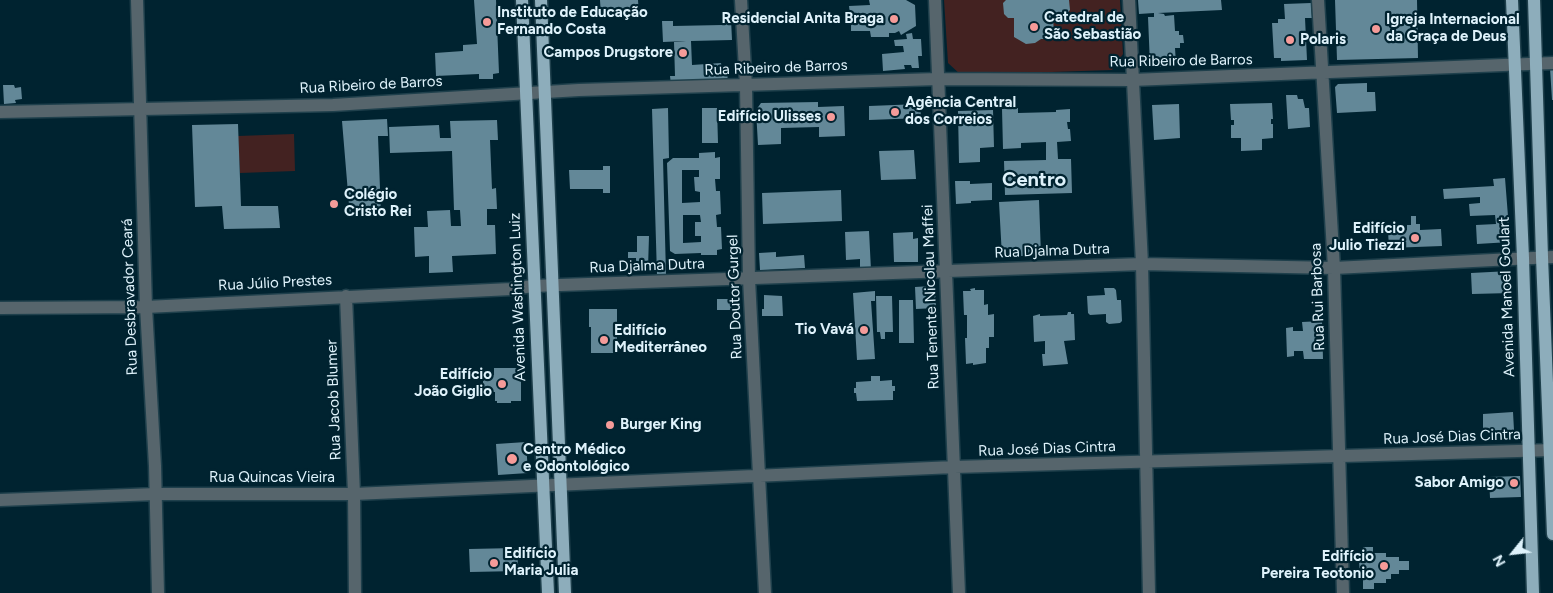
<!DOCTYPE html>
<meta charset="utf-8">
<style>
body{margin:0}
#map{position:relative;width:1553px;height:593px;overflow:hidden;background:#002330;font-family:Figtree,sans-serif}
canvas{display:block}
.north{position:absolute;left:1488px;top:528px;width:50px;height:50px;-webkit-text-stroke:4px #002330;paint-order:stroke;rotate:241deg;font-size:14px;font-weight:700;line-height:20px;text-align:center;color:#def2fb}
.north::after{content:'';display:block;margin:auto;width:18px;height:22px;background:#def2fb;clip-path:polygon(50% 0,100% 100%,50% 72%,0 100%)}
</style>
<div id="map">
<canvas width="1553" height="593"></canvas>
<div class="north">N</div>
</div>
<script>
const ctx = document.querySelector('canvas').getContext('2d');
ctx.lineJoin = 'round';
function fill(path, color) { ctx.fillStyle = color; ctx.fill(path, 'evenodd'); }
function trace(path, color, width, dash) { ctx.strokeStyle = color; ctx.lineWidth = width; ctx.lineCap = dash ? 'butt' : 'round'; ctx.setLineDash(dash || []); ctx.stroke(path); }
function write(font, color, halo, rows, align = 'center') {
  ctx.font = font + ' Figtree,sans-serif'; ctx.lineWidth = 4.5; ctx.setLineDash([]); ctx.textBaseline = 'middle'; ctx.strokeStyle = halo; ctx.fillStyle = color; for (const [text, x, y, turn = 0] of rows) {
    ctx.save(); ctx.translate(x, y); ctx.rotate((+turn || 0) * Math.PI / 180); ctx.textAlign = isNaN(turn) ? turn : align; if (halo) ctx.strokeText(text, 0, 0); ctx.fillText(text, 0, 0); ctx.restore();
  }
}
fill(new Path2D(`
 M944 0H1120L1123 54 1112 70 961 75 948 63Z
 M294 134 295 171 240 173 238 136Z`), '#432221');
fill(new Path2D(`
 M474 0H496L499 73 493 74V79H479V74L436 76 435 53 463 51V45L477 44Z
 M600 0H638L639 15H636V17L627 18V15L603 18V16H601Z
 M869 0H906L915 5 916 26 901 35 899 31 895 33H889V37H871L870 31H851V23L874 22 873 14 850 15 849 6 870 5Z
 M1006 0H1069L1070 10 1065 16H1053L1054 35 1051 39H1041L1035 43 1026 44 1014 37V18H1008L1004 14 1003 3Z
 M1138 0H1221L1222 10 1158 13 1164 14 1165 16 1174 15 1175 31H1179V35H1183L1184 43H1180V48H1175L1176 64 1167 65V67H1156V65H1150L1148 17H1154V13L1139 14Z
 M1335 0H1417L1418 58 1337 60Z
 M1311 3 1312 18H1305L1307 60 1281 61V58H1274L1272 23H1278V19H1285L1284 4Z
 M722 19H731L732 40 691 41 692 65 721 63 722 70H727L728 83 671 85 670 76H675L674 42 686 41 663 42 662 21H673V26L722 25Z
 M912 33 913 39H921L922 56H918L919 68H912L911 65H904L905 69 883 71 882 54 904 52 903 46H895L894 40 907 39 906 34Z
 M1550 68H1553V100H1552Z
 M1367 83V92H1375L1376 111 1337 113 1335 87 1338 84Z
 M3 85H14L15 88 21 87 22 99 15 100 16 103 4 104Z
 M1286 95H1297L1298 99H1303L1305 108H1309L1310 127 1288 129Z
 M818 102V107L844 106 845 136 819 137V127L781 128V144L758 145 756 110 761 103Z
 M1272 103 1273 119H1271V124H1273V138L1262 139V150L1241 151V138H1231V125H1234V120H1231L1230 104Z
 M920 104 921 118 869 120V106Z
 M1179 104 1180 138 1154 140 1152 105Z
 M668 108 669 158 663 159 666 275H657L652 109Z
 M702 108H717L718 143H702Z
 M1018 108V113L1056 112V110L1070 109V122H1067L1068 129H1070L1071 141 1057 142 1058 159H1071L1072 193 1005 195 1004 161 1046 160V142L1021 143V148L1003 149 1002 109Z
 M993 110 994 147 980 148V162L959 163 958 111Z
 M387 119 388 136H378L381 215 350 217 342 121Z
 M497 120 498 140H490L492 189 496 188 497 209H487V225H495L496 254 452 256 453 272 429 273V256L415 257 414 227H428L427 211 450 210 451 226H461L460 210H454L452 151 390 153 389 127 439 125 440 138H451L450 121Z
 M238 124 241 206H278L280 228 224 229 222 206 195 207 192 125Z
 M914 150 916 179 881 180 879 151Z
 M715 152V158L720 157V179H715L716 191H720L721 214 716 215 717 227H721L722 249 717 250V255H701V253L675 254 670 251 667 163 673 158H699V153ZM682 170H699V177H694L695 191 700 192V202L682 203ZM683 215H700L701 222H695V236H701V242L683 243Z
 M603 166H610V193H603V189H570L569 170H603Z
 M1505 178 1510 242 1477 244 1476 225 1496 224 1495 215 1470 216 1469 204 1480 203V197L1444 199 1443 189 1494 186 1493 179Z
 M955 181H970V184L992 183V200L971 201V203L956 204Z
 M841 190 842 221 763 224 762 193Z
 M1039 200 1041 255 1002 257 999 202Z
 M1411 216H1416V224H1420V230L1441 229 1442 246 1389 248 1388 231 1407 230V225H1411Z
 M869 231 871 270 860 271V259L846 260 845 232Z
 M913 232V239L918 238V262H894L893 233Z
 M637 236H649L648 268H636V258H628V252H637Z
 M776 252V257L804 255 805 268 760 270 759 253Z
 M1510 271 1511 293 1472 294 1471 273Z
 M932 286 935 290 936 308 916 309 915 287Z
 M975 288V290H984V305L988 304V315L994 314V337H989V348H986V363L973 365V363L966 364 965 338H967V315H964L963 291H971L970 289Z
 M1104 288H1114L1116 290 1117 300H1121L1122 321 1120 323 1109 324 1106 322V314L1090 315 1088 313 1087 296 1105 295Z
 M875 291V301H871L875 359 857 360 853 293Z
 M764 295 782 296 783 316H762V309H764Z
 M876 296H892L893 332H885V339H881L880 332H877Z
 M717 299H738V310H717Z
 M899 300H913L914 343H899Z
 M589 309H617V353H591V327H589Z
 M1068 312H1071V314H1074L1075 340 1064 341 1068 364 1043 366 1042 354H1045V341L1034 342 1033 316 1040 314V316L1067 315Z
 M1322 321 1323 359H1304L1303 351H1294V356L1287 357 1286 328 1293 327V331H1303L1302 322Z
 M494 368H521V401H511V403H497V401H495V392H483V375H494Z
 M871 376H880V381L892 380V386H895V391H893V400L857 401 856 393H854V388H856V382L871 381Z
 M1513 412 1514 430 1483 431V414Z
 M526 442 528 473 498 475 496 444Z
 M1520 476 1521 497 1490 498 1489 477Z
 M1363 547H1373V553H1386V557H1399V561H1409V570H1399V574H1391V579H1386V583H1374V589H1363V575H1360L1359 561H1363Z
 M516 548 519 571 470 572 469 549Z`), '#638898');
const minor = new Path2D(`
 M137 0 146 307 155 466 158 593
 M741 0 746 86 749 279 765 593
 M935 0 959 593
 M1129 0 1142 264 1149 593
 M1318 0 1334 268 1343 593
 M0 112 333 105 579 90 938 79 1132 80 1553 63
 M346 296 354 494 355 593
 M0 308 146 307 511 289 533 286 1142 264 1334 268 1553 257
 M0 500 156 494H354L954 467 1553 450`);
const major = new Path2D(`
 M522 0 548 593
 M541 0 565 593
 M1512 0 1523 258 1533 593
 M1534 0 1542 257 1553 534`);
trace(minor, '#1f404c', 15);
trace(major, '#1f404c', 15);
trace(minor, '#56656c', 12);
trace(major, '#8dadbb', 12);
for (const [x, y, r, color] of [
 [894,19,5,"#f59b99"],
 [487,22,5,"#f59b99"],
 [1034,27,5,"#f59b99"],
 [1376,29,5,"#f59b99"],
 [1290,40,5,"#f59b99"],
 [683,53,5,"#f59b99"],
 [895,112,5,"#f59b99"],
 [831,117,5,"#f59b99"],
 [334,204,5,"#f59b99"],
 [1415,238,5,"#f59b99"],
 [864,330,5,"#f59b99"],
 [604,340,5,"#f59b99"],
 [502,384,5,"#f59b99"],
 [610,425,5,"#f59b99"],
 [512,459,6,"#f59b99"],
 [1514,483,5,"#f59b99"],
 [494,563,5,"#f59b99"],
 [1384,566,5,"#f59b99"]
]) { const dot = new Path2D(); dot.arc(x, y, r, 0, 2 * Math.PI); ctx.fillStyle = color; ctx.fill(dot); trace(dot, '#002330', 2); }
write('bold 15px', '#def2fb', '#002330', [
 ["Instituto de Educação",497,13],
 ["Fernando Costa",497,30],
 ["Catedral de",1044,18],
 ["São Sebastião",1044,35],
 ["Residencial Anita Braga",884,19,"right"],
 ["Igreja Internacional",1386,20],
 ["da Graça de Deus",1386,37],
 ["Polaris",1300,40],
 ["Campos Drugstore",673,53,"right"],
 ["Agência Central",905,103],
 ["dos Correios",905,120],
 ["Edifício Ulisses",821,117,"right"],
 ["Colégio",344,195],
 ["Cristo Rei",344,212],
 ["Edifício",1405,229,"right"],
 ["Julio Tiezzi",1405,246,"right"],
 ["Tio Vavá",854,330,"right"],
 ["Edifício",614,331],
 ["Mediterrâneo",614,348],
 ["Edifício",492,375,"right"],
 ["João Giglio",492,392,"right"],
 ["Burger King",620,425],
 ["Centro Médico",523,450],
 ["e Odontológico",523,467],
 ["Sabor Amigo",1504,483,"right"],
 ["Edifício",504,554],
 ["Maria Julia",504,571],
 ["Edifício",1374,557,"right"],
 ["Pereira Teotonio",1374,574,"right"]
], 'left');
write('15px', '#def2fb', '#002330', [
 ["Rua Ribeiro de Barros",1181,61,-1],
 ["Rua Ribeiro de Barros",776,68,-2],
 ["Rua Ribeiro de Barros",371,85,-3],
 ["Rua Djalma Dutra",1052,251,-2],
 ["Rua Djalma Dutra",647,266,-2],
 ["Rua Júlio Prestes",275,283,-3],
 ["Rua Desbravador Ceará",130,297,-92],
 ["Avenida Washington Luiz",518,297,-92],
 ["Rua Doutor Gurgel",735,297,-92],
 ["Rua Tenente Nicolau Maffei",931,297,-92],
 ["Rua Rui Barbosa",1318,297,-92],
 ["Avenida Manoel Goulart",1507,297,-92],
 ["Rua Jacob Blumer",334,400,-92],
 ["Rua José Dias Cintra",1452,437,-2],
 ["Rua José Dias Cintra",1047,449,-2],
 ["Rua Quincas Vieira",272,478]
]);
write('bold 20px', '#def2fb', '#002330', [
 ["Centro",1034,180]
]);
</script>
